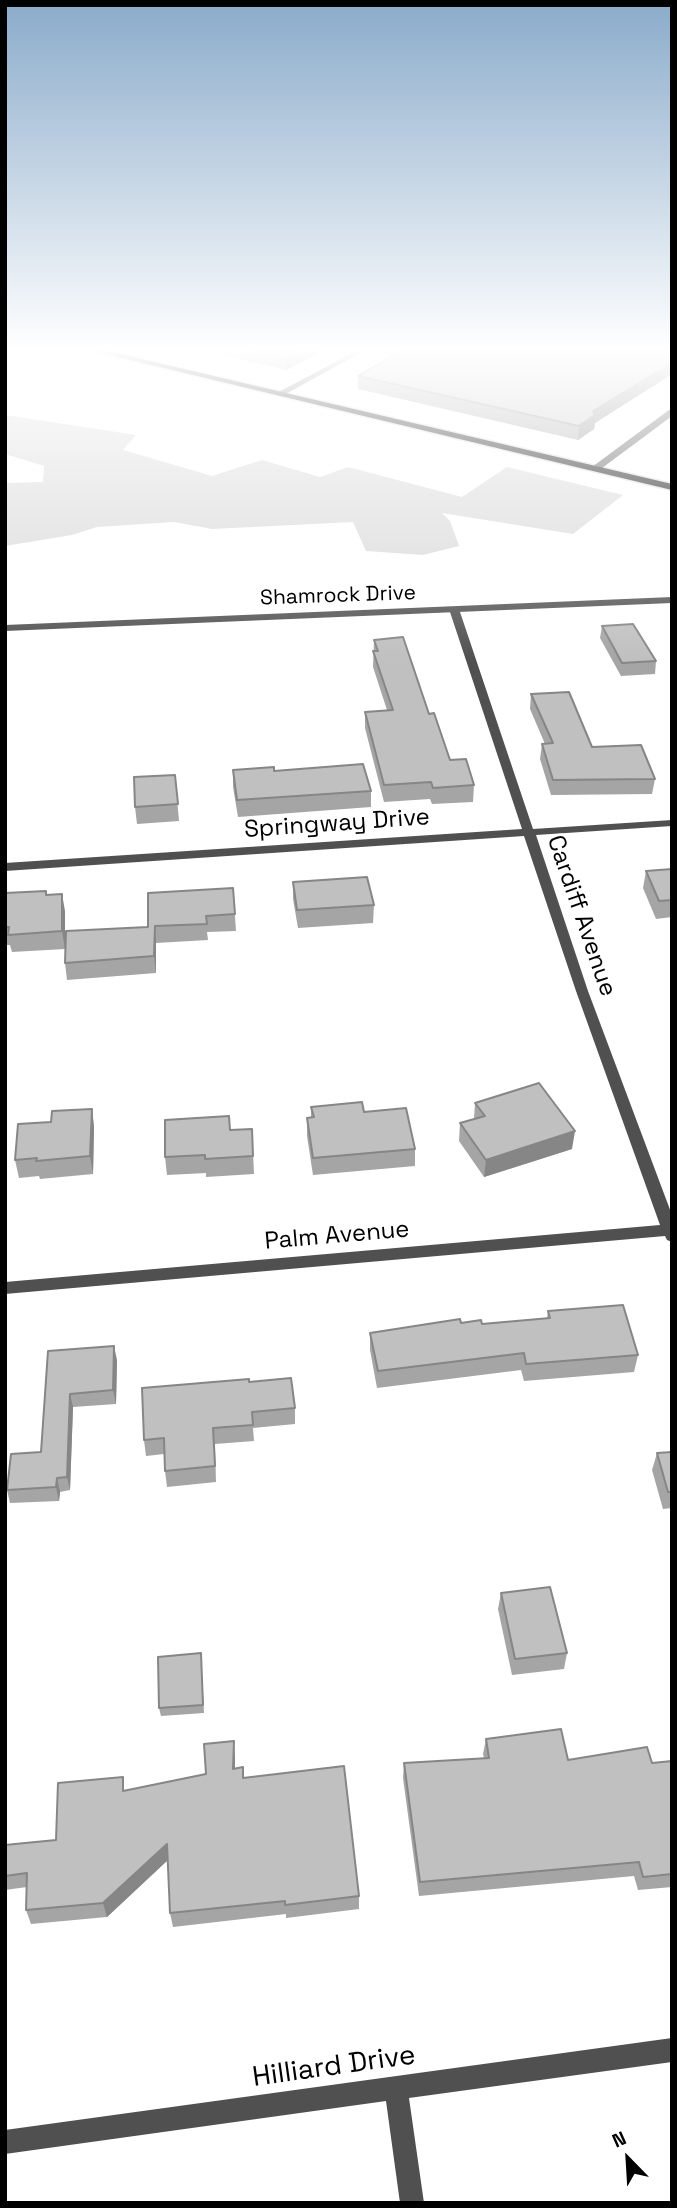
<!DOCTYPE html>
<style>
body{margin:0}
#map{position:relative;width:677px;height:2208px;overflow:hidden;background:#fff;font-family:"Space Grotesk",sans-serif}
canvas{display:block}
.frame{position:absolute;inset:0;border:7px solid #000;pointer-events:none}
.north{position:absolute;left:593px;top:2124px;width:70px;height:70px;-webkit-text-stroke:5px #fff;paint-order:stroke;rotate:336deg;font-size:19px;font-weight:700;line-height:28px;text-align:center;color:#000}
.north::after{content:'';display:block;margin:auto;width:24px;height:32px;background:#000;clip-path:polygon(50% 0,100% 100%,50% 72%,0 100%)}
</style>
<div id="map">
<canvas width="677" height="2208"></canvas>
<div class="frame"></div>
<div class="north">N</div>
</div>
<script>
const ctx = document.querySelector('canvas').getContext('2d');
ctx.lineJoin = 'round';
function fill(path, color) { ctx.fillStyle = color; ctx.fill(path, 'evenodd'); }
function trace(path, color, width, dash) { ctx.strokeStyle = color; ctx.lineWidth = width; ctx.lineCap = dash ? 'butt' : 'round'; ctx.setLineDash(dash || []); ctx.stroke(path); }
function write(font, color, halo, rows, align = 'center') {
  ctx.font = font + ' "Space Grotesk",sans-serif'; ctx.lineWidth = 5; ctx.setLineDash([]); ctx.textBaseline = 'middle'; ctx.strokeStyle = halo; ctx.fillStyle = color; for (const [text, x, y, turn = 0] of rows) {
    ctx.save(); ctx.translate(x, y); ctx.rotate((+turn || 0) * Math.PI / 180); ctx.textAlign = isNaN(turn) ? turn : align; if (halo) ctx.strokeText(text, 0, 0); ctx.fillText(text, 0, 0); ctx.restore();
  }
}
fill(new Path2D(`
 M5 415 136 435 123 450 212 476 262 460 320 477 348 467 462 497 507 467 623 495 573 534 442 513 450 521 459 546 423 555 366 551 353 522 212 529 174 522 97 527 72 535 5 546V483L43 482 44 466 5 454Z`), '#d7d7d7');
const primary = new Path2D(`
 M93 351H108L672 484V490Z`);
trace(primary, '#dbdbdb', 3);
fill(new Path2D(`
 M356 351H364L282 396 275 394Z
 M669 410H672V416L598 471H592V467Z
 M451 607 459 609 533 829 672 820V826L536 835 588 991 672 1215V1242L667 1240 665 1236 5 1294V1282L660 1225 576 991 524 836 5 871V863L522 829 449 609Z
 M672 2038V2062L409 2098 424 2203H400L386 2101 5 2154V2130Z`), '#505050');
fill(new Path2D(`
 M672 597V603L5 631V625Z`), '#505050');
fill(primary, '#000');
fill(new Path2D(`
 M206 351H323L286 370Z
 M672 351V374L595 423 594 429 578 440 358 389V376Z
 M602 626 656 661 655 674 621 676 600 638Z
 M374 640 429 714 450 760 474 785 473 802 432 804 430 799 384 802 365 728V712L387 710 373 667Z
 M531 694 592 747 655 779 652 794 551 795 540 759 542 744H545L530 709Z
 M233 770 274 771 371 791V807L238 817 233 787Z
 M175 775 179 821 137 824 135 807Z
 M672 869V917L656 919 643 888 646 871Z
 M293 882 374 905 373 923 298 928 293 899Z
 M233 888 236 931 207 932 208 940 156 943V973L67 980 65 963Z
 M46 891 47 895 65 911V949L12 952 10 945H5V893Z
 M475 1103 572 1149 484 1177 459 1141 460 1123 474 1119Z
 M311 1107 364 1112 415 1149V1166L313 1175 307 1136V1118L311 1117Z
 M92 1109 94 1127 93 1174 40 1179 39 1176 19 1178 15 1160 51 1122Z
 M252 1129 254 1174 206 1177V1173L167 1175 165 1157 230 1130Z
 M548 1311 638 1355 634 1372 524 1381 521 1370 377 1388 370 1350V1333L461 1323 482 1324 547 1318Z
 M48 1351 117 1360 116 1404 73 1407 70 1490 60 1492 59 1501 10 1503 7 1490 41 1452Z
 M249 1382 295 1408V1424L253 1428 254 1441 215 1444 216 1482 167 1487 165 1471 164 1454 146 1456 144 1440Z
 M672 1452V1508L663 1509 652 1470 657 1453Z
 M501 1593 567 1653 564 1669 512 1675 498 1609Z
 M201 1653 204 1713 161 1716 159 1708Z
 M486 1739 568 1760 652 1763 672 1761V1887L638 1890 634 1876 419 1896 403 1778 404 1763 484 1758 483 1754Z
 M235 1756V1768L359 1896V1909L286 1918V1914L173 1927 170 1913 168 1860 107 1917 31 1924 26 1910 27 1887 5 1890V1845L56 1840 126 1790 206 1774Z`), '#a5a5a5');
fill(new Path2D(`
 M301 351H323L286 370V359Z
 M672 363V374L595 423 594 429 578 440 579 426 593 411Z
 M62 894 65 911V949L62 931Z
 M155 926 156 943V973L154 956Z
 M92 1109 94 1127 93 1174 90 1156Z
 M575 1131 572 1149 484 1177 486 1160Z
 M114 1346 117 1360 116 1404 113 1390Z
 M70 1394 73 1407 70 1490 67 1477Z
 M57 1478 60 1492 59 1501 56 1487Z
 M234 1741 235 1756V1783L233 1769Z
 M167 1844 170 1858 107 1917 103 1903Z`), '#868686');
const building = new Path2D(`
 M252 351H301L286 359Z
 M401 351H672V363L593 411 595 415 579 426 358 376Z
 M633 624 656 661 622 663 602 626Z
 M403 637 429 714 434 713 450 760 466 759 474 785 433 788 431 782 384 785 365 712 393 710 373 651H378L374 640Z
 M569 692 592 747 641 745 655 779 553 780 542 744 553 743 531 694Z
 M363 764 371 791 237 800 233 770 274 767V771Z
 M175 775 178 804 135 807 134 777Z
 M672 869V900L659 901 646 871Z
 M367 877 374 905 297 910 293 882Z
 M233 888 235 914 206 916 207 924 155 926 154 956 65 963 66 931 148 927V893Z
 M46 891V895L62 894V931L8 935 9 927H5V893Z
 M539 1083 575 1131 486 1160 460 1123 485 1116 475 1103Z
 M362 1102 364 1112 406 1108 415 1149 313 1158 307 1118 314 1117 311 1107Z
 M92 1109 90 1156 36 1161 37 1158 15 1160 18 1124 51 1122 52 1111Z
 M229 1116 230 1130 252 1129 253 1156 205 1159V1155L165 1157V1120Z
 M623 1305 638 1355 526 1364 524 1353 378 1371 370 1333 460 1319 461 1323 481 1320 482 1324 550 1318 548 1311Z
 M114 1346 113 1390 70 1394 67 1477 57 1478 56 1487 7 1490 11 1454 41 1452 48 1351Z
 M291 1378 295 1408 252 1412 253 1425 213 1428 215 1466 165 1471 164 1438 144 1440 142 1388 249 1379V1382Z
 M672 1452V1492H668L657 1453Z
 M550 1587 567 1653 515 1659 501 1593Z
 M201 1653 203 1705 159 1708 158 1657Z
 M561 1729 568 1760 647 1747 652 1763 672 1761V1874L643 1877 639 1862 420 1882 404 1763 489 1758 486 1739Z
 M234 1741 233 1769 243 1767V1778L344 1766 359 1896 285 1905V1901L170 1913 167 1844 103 1903 26 1910 27 1873 5 1876V1845L56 1840 58 1783 123 1777V1791L206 1774 204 1744Z`);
fill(building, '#c0c0c0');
trace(building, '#868686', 2);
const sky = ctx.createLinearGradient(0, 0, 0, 660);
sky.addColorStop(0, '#8aabca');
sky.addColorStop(0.53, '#fff');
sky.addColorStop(1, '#ffffff00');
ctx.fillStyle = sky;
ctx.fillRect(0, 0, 677, 660);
write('21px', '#000', '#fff', [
 ["Shamrock Drive",338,596,-2]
]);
write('24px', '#000', '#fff', [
 ["Springway Drive",337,824,-4],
 ["Cardiff Avenue",581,916,71],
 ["Palm Avenue",337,1236,-5]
]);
write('28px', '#000', '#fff', [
 ["Hilliard Drive",334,2067,-8]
]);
</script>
